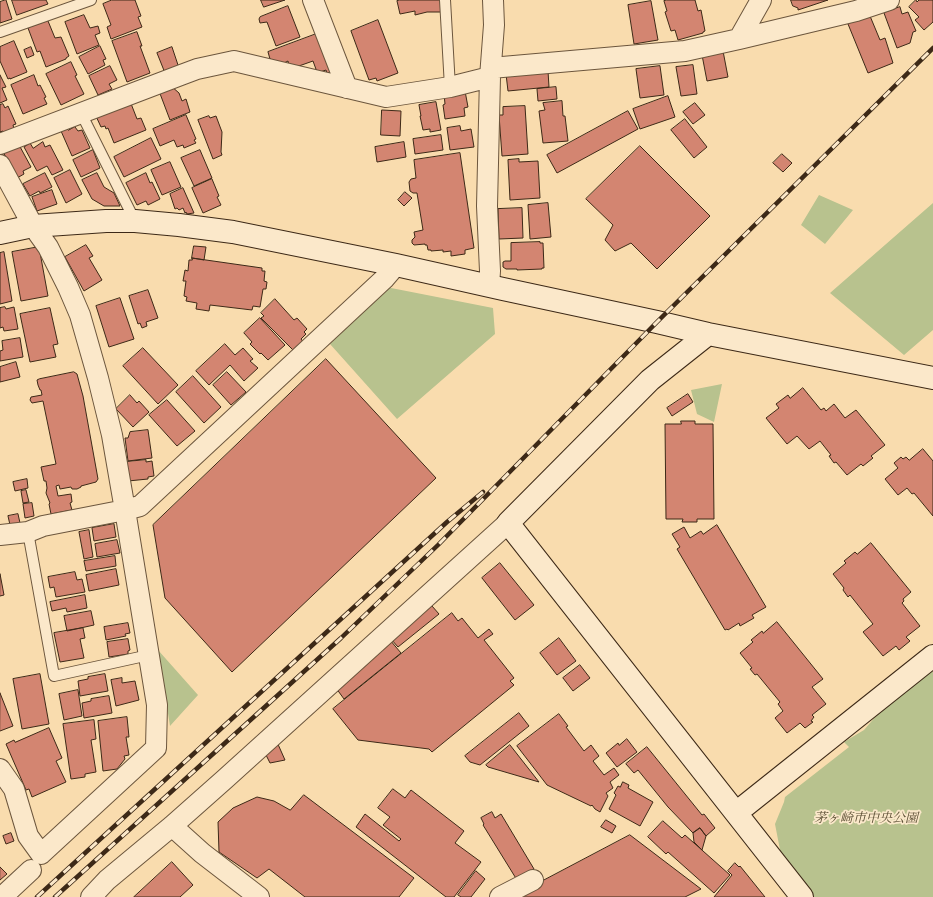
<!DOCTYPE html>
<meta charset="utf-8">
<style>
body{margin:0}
canvas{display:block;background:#f9dcae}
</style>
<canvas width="933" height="897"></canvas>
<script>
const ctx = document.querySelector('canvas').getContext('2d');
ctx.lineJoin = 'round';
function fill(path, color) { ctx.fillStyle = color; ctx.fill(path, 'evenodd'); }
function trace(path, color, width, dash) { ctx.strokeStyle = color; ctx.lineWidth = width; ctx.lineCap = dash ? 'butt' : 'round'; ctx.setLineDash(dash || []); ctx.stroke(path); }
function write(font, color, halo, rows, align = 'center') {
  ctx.font = font + ' "Libre Caslon Text","Noto Serif JP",serif'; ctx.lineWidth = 3.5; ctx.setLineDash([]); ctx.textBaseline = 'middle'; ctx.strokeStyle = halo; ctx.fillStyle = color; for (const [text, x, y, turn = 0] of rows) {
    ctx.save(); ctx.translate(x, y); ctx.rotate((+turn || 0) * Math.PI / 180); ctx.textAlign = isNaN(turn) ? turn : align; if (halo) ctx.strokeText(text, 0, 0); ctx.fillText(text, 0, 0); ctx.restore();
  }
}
fill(new Path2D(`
 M819 195 853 210 825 244 801 225Z
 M933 203V330L904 355 830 293Z
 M386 287 493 308 495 334 397 419 330 344Z
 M722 384 714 422 697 414 691 390Z
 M158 650 198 695 170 726Z
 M933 671V897H814L781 855 775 824 784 802 785 797 849 747 844 742 864 730 883 708 922 678Z`), '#b8c28e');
const building = new Path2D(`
 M6 0 12 19 0 23V2Z
 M12 0H46L48 4 17 15Z
 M112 0H135L141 16 138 17 142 27 111 39 107 27 111 25 103 4Z
 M261 0H285L264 7Z
 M400 0H441V12H427L415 15V11L400 14 397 1Z
 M667 0H695L698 11 701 10 705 31 703 32V33L678 40 675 30 671 31 665 12 667 11 664 1Z
 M791 0H828L798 10V8L793 6Z
 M916 0 917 2 919 0H933V22L924 30 915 20 919 17 909 7Z
 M651 1 658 40 634 44 628 5Z
 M288 6 300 37 276 46 267 22 260 23 259 19 260 17Z
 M900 7 902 14 908 12 916 31 913 32 910 43 897 48 884 13Z
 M84 15 90 28 98 26 100 33 95 35 99 45 77 54 65 22Z
 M870 16 880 40 885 38 893 63 868 73 848 24Z
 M378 20 398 73 377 81 376 78 369 80 351 31Z
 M48 21 55 38 61 37 69 56 66 58V59L46 67 40 51 37 52 28 28Z
 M137 32 142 46H140L150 73 127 82 112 41Z
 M319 33 333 71 327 73 326 70 320 72V71L317 72 313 61 296 67 295 65 292 66 291 64 289 65 288 61 284 63 272 61 271 59H270L268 52Z
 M14 41 27 72 10 79V78L8 79 0 61V47Z
 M100 46 106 59 103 60 105 65 88 74 79 57Z
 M31 47 34 55 27 58 24 50Z
 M172 47 179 68 165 73 157 53Z
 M723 51 728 77 707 81 702 55Z
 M71 62 77 75 75 76 84 94 61 105 46 74Z
 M693 65 697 94 681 96 676 67Z
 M110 66 117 80 109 84 112 89 98 95 89 76Z
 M660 66 664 95 640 98 636 69Z
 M548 71 549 87 508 91 506 74Z
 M0 75 6 87 2 88 7 100 0 103Z
 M34 75 38 86 40 85 46 97 44 98 47 104 23 114 11 85Z
 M171 86 179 93 182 101 186 99 190 112 170 120 159 91Z
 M556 87 557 99 538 101 537 89Z
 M465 91 468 107 464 108 465 116 445 119 443 105 445 104 444 94Z
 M668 96 675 117 640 129 633 109Z
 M130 101 137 119 141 118 146 130 114 143 108 128 106 129 105 126 101 127 95 114Z
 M562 101 563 116H565L568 141 543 143 539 111 545 110 543 103Z
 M436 102 441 130 430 132V129L423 130 420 116H421L419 105Z
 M695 103 705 115 693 124 683 112Z
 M3 104 5 108 8 106 16 124 13 125 14 129 4 133 3 131 0 132V105Z
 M525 106 528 154 502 156 499 115H503V107Z
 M382 110 401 111 400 136 381 135Z
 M628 111 638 129 557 173 547 155Z
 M186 115 196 139 194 140 196 143 184 148 183 145 177 147 174 140 160 146 153 129Z
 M209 116 210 118 216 116 222 132 221 152 222 155 213 159 198 120Z
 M685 119 707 147 694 158 671 130Z
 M460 126 461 131 471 129 474 147 450 150 447 128Z
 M75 127 78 131 82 130 90 148 72 156 61 131 66 128 68 130Z
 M441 135 443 150 415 154 413 139Z
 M151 138 161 159 124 177 114 157Z
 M43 142 45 147 50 145 63 170 52 175 47 166 37 171 24 147 30 143 33 148Z
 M404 142 406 157 377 162 375 147Z
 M18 143 31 167 23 171 24 174 17 178 2 150Z
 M640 146 710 216 657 269 631 243 615 251 605 240 613 225 586 199Z
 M93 150 100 168 81 177 73 160Z
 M200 150 212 178 194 186 181 158Z
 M460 153 474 248 465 250V254L451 256V251L443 252V250L431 251V250H428L427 245H425V244L414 245 412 243V240L415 237 414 232 423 230 417 193H413L410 191 409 182 411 179 416 178 414 160Z
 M782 154 792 163 783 172 773 163Z
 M519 159V162L538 161 540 198 510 200 508 160Z
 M170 162 181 187 162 195 151 170Z
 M70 170 82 194 66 203 54 178Z
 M45 173 52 187 40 193 39 191 30 196 23 184Z
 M97 173 104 187 114 193 120 206H104L92 199 82 180Z
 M146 173 150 183 152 182 160 199 148 205 146 201 137 205 126 183Z
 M212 179 219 196 217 197 221 205 203 213 192 188Z
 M183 188 194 213 187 214 186 212 185 213 183 208 179 210 177 208 175 209 170 194Z
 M52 190 57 204 37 211 32 197Z
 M405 192 412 198 404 206 398 200Z
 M548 203 551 237 530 239 528 205Z
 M522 208 523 238 499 239 498 209Z
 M540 242V243H543L544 268H542V269L517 270V269H506L503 267V262L505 261H511V243Z
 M86 245 93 256 89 258 102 280 84 291 65 257Z
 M194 246 206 247 204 260 192 258Z
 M39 247 48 296 21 301 12 252Z
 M4 252 12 301 0 304V253Z
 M192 258 262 268V271H265L264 281 267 282 266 289H263L260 307 253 306 252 310 210 305 209 311 196 309 197 303 186 301 187 297 184 296 186 281H183L185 270 188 271 189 260H192Z
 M148 290 158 318 146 322 147 326 142 328 140 323 138 324 129 296Z
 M120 298 134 339 109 347 96 306Z
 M275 299 294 320 297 318 307 329 304 332 306 334 301 339 304 343 295 352 261 318 264 316 261 313Z
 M5 307 6 309 14 307 18 329 4 331 3 327 0 328V308Z
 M50 308 58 344 53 345 56 357 30 362 20 314Z
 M260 318 285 345 268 360 261 353 260 354 250 344 252 342 244 333Z
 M20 338 23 357 0 361V351L3 350 2 341Z
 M225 344 235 355 243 348 253 359 250 361 258 368 244 381 230 365 209 385 196 371Z
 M143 348 178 385 158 404 123 366Z
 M326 359 436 478 232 672 165 598 153 525Z
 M16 362 20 377 0 382V367Z
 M74 372 77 374 83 396 98 479 96 482 81 486V487L77 489H72L71 487 60 489 59 485 56 486 58 496 71 494 72 502 70 503 72 510 51 514 49 504 50 503 46 493 47 488 46 481H44L41 467 56 464 43 401 32 403 30 400 31 397 42 395 41 390H40L38 385 37 380 39 379Z
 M227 372 246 392 231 405 213 385Z
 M193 376 221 407 204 423 176 392Z
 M803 388 821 410 824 408 826 411 834 404 845 418 856 410 885 445 871 456 873 458 863 466 861 464 847 475 836 462 834 463 829 456 831 455 820 441 809 449 797 436 787 444 766 418 779 408 776 404 788 395 790 398Z
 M688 394 693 402 672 416 667 408Z
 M130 395 137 403 139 401 149 412 133 427 116 409Z
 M167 400 195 431 177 446 149 415Z
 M681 421H695V424H713L714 519H697V522H682L683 519H666L665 424H681Z
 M148 430 152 458 128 461 125 438H128L130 432Z
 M923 449 933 461V516L914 493 912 494 907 488 898 495 885 479 898 468 894 463 901 457 903 459 906 457 909 460Z
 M146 460V462L152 461 154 476 148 477V479L128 481 125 462Z
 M27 479 28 488 15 491 13 482Z
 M26 490 29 502 23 503 21 491Z
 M32 503 34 516 25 518 23 504Z
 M18 514 20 523 10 525 8 516Z
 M114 524 116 537 94 541 92 528Z
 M717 525 766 607 752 615 754 618 740 626 739 623 728 630 727 629 725 630 677 549 680 547 672 534 684 527 690 538 701 531 703 534Z
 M89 530 93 557 84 559 79 532Z
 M117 540 120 553 97 557 95 544Z
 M871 543 911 592 903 599 904 601 902 603 920 626 906 637 910 641 899 650 896 646 883 656 863 632 873 624 850 595 848 597 843 590 844 588 833 574 846 563 844 561 855 552 857 554Z
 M115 556 116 566 86 571 84 561Z
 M500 563 534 605 515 620 482 578Z
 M116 569 119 585 89 591 86 575Z
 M75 572 77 580 82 579 85 592 56 597 54 587 50 588 48 577Z
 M0 574 4 595 0 596Z
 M85 595 87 608 67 612 66 608 52 611 50 602Z
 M432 606 439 614 398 647 391 639Z
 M91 611 94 625 67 631 64 616Z
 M452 613 458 621 462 618 478 638 489 629 493 634 484 640 514 678 510 681 514 685 432 752 429 749 358 740 333 709Z
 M777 622 823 679 812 687 826 704 812 715 814 717 811 721 813 722 805 728 800 723 787 733 775 718 783 711 778 704 780 702 757 674 755 675 750 669 752 668 740 653 753 642 751 640 762 631 763 633Z
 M128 623 130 633 125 634 126 636 106 640 104 627Z
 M83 628 85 638 80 639 84 658 60 662 54 633Z
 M559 638 576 661 557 675 540 653Z
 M128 639 130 650 128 651V654L109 657 107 642Z
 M390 640 401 653 344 699 336 688Z
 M580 665 590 678 573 691 563 678Z
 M40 674 49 724 22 729 13 679Z
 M105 674 108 691 80 696 78 681 88 679V677Z
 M122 678V683L135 681 139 700 116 706 111 680Z
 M78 690 82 716 64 720 59 694Z
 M0 693 13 726 0 731Z
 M109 696 112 713 84 718 82 703 91 701V699Z
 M519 713 529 726 480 765 470 762 465 756Z
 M559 714 568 726 566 727 584 751 591 745 599 756 593 761 604 775 614 768 619 775 610 782 613 788 606 793 608 796 600 812 595 809 592 805 591 806 547 785 517 746Z
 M127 717 129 737H126L129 755 124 756 125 759 117 769 103 771 98 721Z
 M94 720 96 739 91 740 96 772 85 774V777L71 779 63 724Z
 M49 728 62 758 56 761 66 782 32 797 29 789 26 790 6 744 14 740 15 742Z
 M627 739 637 752 617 767 606 753 618 743 619 745Z
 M277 742 285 760 270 763 265 753Z
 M510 745 539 782 488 767 486 765Z
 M647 747 702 815 704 814 715 828 706 836 700 828 693 833 668 807 638 770 634 773 626 764Z
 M623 782 629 785 628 788 653 802 640 826 609 809 616 795 614 793 618 786 620 787Z
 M393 789 405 798 411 790 464 831 455 843 481 862 454 897H446L356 827 365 814 399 841 401 839 383 825 390 817 378 808Z
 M304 795 414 878 399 897H305L269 869 257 878 219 852 218 822 233 808 257 797 274 801 290 810Z
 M492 812 495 818 501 814 534 869 517 880 483 825 484 824 481 818Z
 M606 820 616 826 612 833 601 827Z
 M663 821 682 838 685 835 730 875 714 893 668 852 666 854 648 837Z
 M700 828 706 836 702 850 694 842 693 833Z
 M11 833 14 841 6 844 3 836Z
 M630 835 701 889 685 897H512Z
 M172 862 193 885 180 897H134Z
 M735 863 739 867 740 866 765 897H714L732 875 728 871Z
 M0 867 7 874 0 880Z
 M476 871 485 879 471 897H461L458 895Z`);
fill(building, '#d38571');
trace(building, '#3d2917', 1);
const lane = new Path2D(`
 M445 0 450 87
 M0 32 91 0
 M81 113 135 221
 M28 532 54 676 149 655`);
const street = new Path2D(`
 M313 0 347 88
 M739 39 856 11 889 0
 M491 68 685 51 739 39 761 0
 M0 144 181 75 197 69 234 61 386 97 450 87 490 77
 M0 165 33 226 48 247 68 287 80 315 98 378 112 435 125 510 43 526 28 532 0 535
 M489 286 490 271 487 206 490 77 494 25 493 0
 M0 769 14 789 28 836 41 854 156 748 157 705 125 510 140 506 384 279 396 265
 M172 826 202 853 259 897
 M2 897 31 870
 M91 897 107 880 172 826 225 779 508 523
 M500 897 533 880`);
const secondary = new Path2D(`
 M0 233 33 226 106 221H135L179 225 233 232 396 265 503 289 657 322 708 334 933 378
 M708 334 650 380 508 523 802 897
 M736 813 933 656`);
trace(lane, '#6c563d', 12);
trace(street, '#6c563d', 22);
trace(secondary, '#3d2917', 24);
trace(lane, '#fbe8ca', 10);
trace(street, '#fbe8ca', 20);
trace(secondary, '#fbe8ca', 22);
const rail = new Path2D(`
 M37 897 447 522 483 492
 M55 897 341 638 438 545 657 322 933 48`);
trace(rail, '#3d2917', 4.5);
trace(rail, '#fbe8ca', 3, [9]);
write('italic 13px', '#5c4f35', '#fbe8ca', [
 ["茅ヶ崎市中央公園",866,818]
]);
</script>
